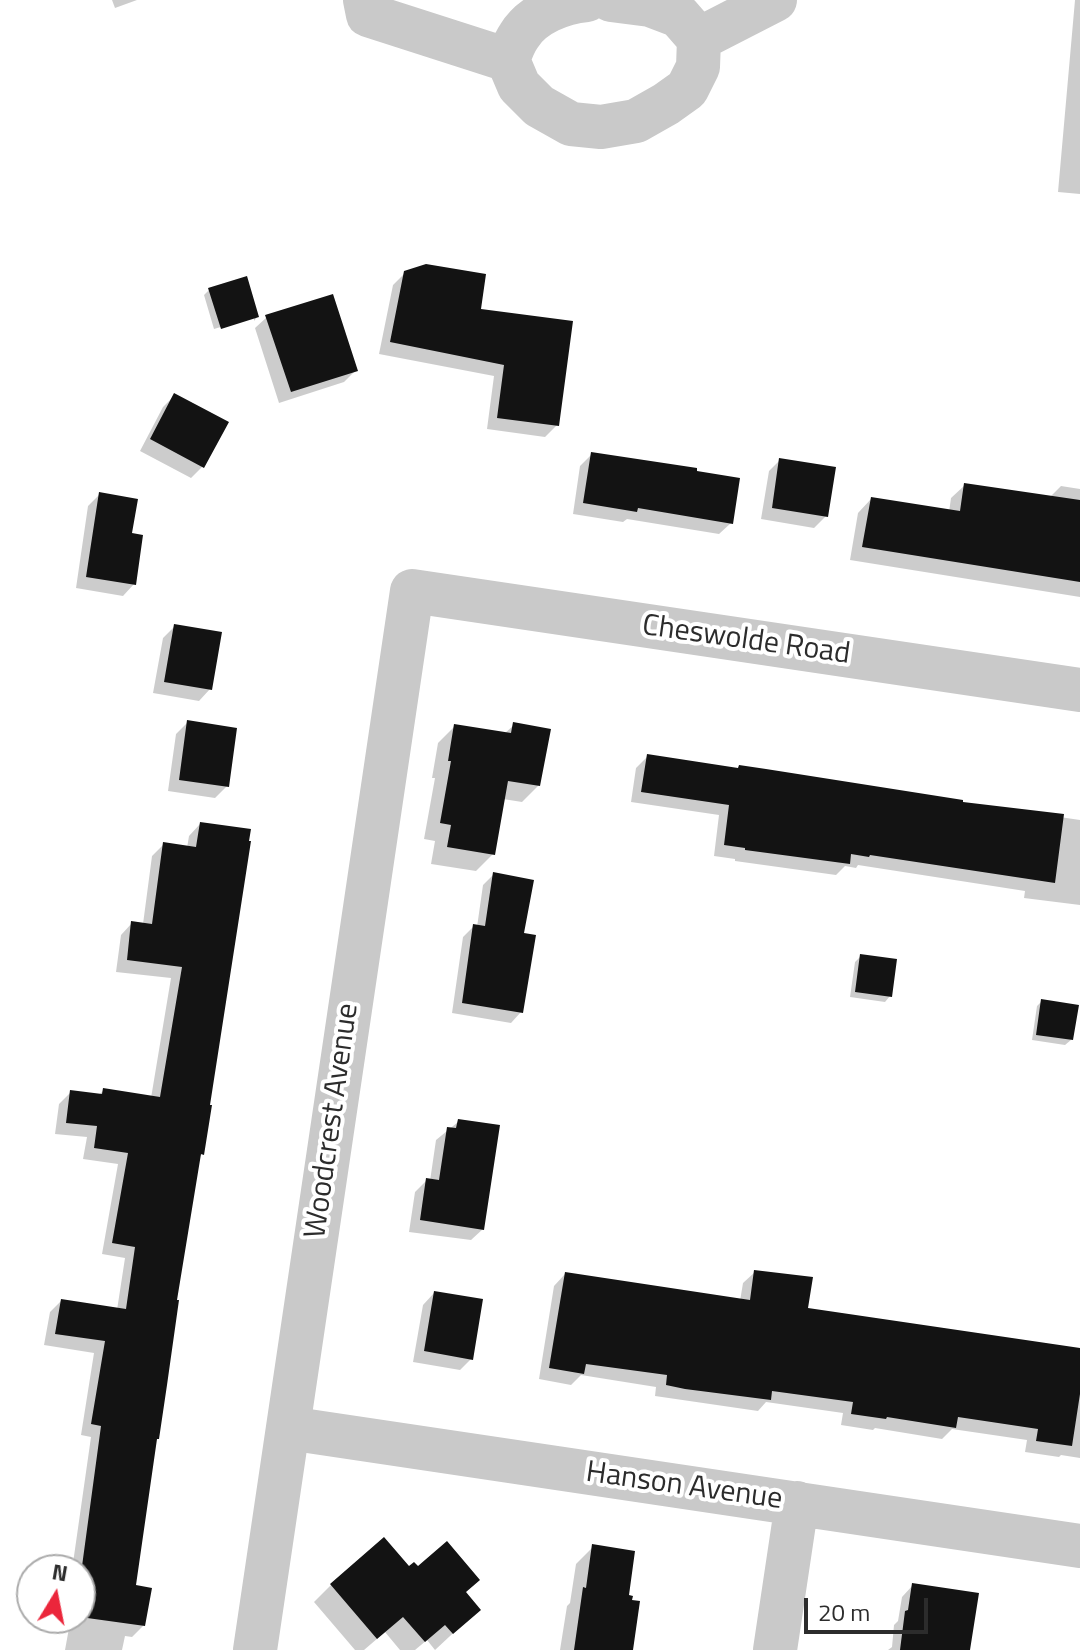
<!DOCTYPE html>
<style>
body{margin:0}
#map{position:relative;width:1080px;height:1650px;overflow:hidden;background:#fff;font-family:"Titillium Web",sans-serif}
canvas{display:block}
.north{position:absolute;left:16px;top:1554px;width:80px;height:80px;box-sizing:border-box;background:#fff;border:2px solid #ababab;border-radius:50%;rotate:10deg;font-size:22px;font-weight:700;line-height:32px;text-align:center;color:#2c2c2c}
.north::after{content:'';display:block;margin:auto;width:28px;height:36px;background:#eb263b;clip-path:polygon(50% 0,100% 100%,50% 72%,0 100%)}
.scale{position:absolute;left:804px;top:1598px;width:124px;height:36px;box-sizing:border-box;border:4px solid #2c2c2c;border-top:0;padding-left:10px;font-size:24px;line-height:28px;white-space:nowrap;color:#2c2c2c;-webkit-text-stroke:6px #fff;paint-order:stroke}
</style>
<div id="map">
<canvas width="1080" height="1650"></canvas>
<div class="north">N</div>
<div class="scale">20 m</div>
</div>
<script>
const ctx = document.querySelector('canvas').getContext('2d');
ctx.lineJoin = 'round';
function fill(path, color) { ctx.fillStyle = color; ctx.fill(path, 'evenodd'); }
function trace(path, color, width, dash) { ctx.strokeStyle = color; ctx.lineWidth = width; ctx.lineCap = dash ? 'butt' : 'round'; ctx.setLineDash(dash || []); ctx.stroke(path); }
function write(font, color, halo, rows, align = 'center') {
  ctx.font = font + ' "Titillium Web",sans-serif'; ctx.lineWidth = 8; ctx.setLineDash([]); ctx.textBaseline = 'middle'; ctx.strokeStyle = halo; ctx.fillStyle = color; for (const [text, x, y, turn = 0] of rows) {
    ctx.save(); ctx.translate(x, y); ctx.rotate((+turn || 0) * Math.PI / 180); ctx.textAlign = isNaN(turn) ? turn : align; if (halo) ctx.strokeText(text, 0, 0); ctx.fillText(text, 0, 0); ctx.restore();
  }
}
fill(new Path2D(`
 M112 0H137L115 8Z
 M1075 0H1080V194L1058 192Z
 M405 273 479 310 557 425 545 437 487 429 494 376 379 354 393 285Z
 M209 290 257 317 254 321V317L214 329 204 295Z
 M267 317 356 370 344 382 279 403 255 328Z
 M174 396 202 467 191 478 140 451 163 407Z
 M592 454 731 523 719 534 627 519 623 522 573 514 580 466Z
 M780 460 826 516 814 528 761 519 769 471Z
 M965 485 1050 497 1061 486 1080 489V597L850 560 858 513 871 499 949 512 951 498Z
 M99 495 130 535 134 584 123 596 76 588 88 506Z
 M175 626 210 689 199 701 153 693 163 638Z
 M187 723 227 786 215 798 168 791 176 734Z
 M514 725 539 785 522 802 503 799 493 854 476 871 431 864 435 841 424 839 435 778H432L438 743 455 726 504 734Z
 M648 756 1080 820V905L1024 898 1025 891 858 865 856 868 845 866 836 875 735 861V859L714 856 719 815 631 802 636 768Z
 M200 824 202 1154 199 1157 175 1301 133 1587 143 1626 132 1637 125 1636 122 1650H65L69 1628 65 1627 66 1618H80V1570H72L91 1437 81 1435 94 1353 44 1345 50 1312 61 1301 117 1310 125 1258 102 1254 118 1164 83 1159 87 1137 55 1134 59 1104 71 1092 99 1095 104 1090 151 1098 171 978 116 972 121 935 132 923 143 924 152 856 164 844 187 848 189 836Z
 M494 874 522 934 521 1012 511 1023 452 1013 463 937 474 926 477 927 483 885Z
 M861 956 890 996 885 1002 850 997 855 962Z
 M1042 1001 1071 1040 1065 1045 1032 1040 1037 1006Z
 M458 1122 483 1229 471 1240 409 1232 415 1192 427 1180 430 1181 436 1140Z
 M755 1272 806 1310 1080 1350V1458L1061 1455 1059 1457 1025 1452 1027 1440 952 1429 942 1439 875 1428 873 1430 841 1425 843 1413 766 1402 758 1411 655 1396 656 1387 581 1375 571 1385 539 1379 554 1286 565 1274 740 1301 743 1283Z
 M434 1293 471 1359 460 1370 413 1362 423 1305Z
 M593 1547 626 1597 631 1650H560L567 1606 570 1603 576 1564Z
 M409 1569 478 1610 435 1650 427 1640 415 1650H400L385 1632 364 1650H355L314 1602 331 1585Z
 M913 1585 968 1650H888L892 1647 894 1625 898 1621 902 1597Z`), '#0003');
fill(new Path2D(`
 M426 264 486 274 481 309 573 321 559 426 497 418 504 365 390 342 404 271Z
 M247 276 259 317 221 329 208 288Z
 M333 294 358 371 291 392 265 315Z
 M174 393 229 422 204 468 150 439Z
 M591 452 697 468V471L740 478 733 524 638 508 637 512 583 503Z
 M779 458 836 467 828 517 772 508Z
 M964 483 1080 500V582L862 547 871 497 960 511Z
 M99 492 138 499 132 533 143 535 136 585 86 577Z
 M174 624 222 632 212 690 164 682Z
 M187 720 237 728 229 787 179 780Z
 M513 722 551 729 540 786 508 781 495 855 447 847 451 825 440 823 451 761H448L454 724 511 733Z
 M647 754 738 768 739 765 766 769 963 800V802L1064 814 1055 883 870 855 869 857 851 854 850 864 745 850V848L724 845 729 805 641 792Z
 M200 822 251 829 249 841H251L210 1105H212L204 1155 201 1154 177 1300H179L167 1385 159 1439H157L136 1585 152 1588 145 1626 80 1617V1581L101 1426 91 1424 105 1341 55 1334 61 1299 126 1309 135 1247 112 1243 128 1153 94 1148 97 1126 66 1123 70 1090 102 1094 103 1088 160 1097 182 967 127 960 131 921 152 924 163 842 196 847Z
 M493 872 534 880 524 933 536 935 523 1013 462 1003 473 924 485 926Z
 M860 954 897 959 892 997 855 992Z
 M1041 999 1079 1005 1073 1040 1036 1035Z
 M458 1119 500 1125 484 1230 420 1220 426 1178 439 1180 447 1127 456 1128Z
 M754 1270 813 1277 808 1308 1080 1348V1394L1072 1446 1036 1441 1038 1429 958 1417 956 1428 887 1417 886 1419 851 1414 853 1402 772 1391 771 1400 685 1389 666 1385 667 1375 586 1364 584 1374 549 1368 565 1272 750 1300Z
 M434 1291 483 1299 473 1360 424 1351Z
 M384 1537 409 1566 414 1562 418 1566 447 1541 480 1580 466 1592 481 1610 453 1634 445 1625 425 1642 403 1617 377 1639 330 1584Z
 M592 1544 635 1551 629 1595 633 1596 632 1600 640 1601 633 1650H574L583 1587 586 1588Z
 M912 1583 979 1593 970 1650H900L905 1611 908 1610Z`), '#131313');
trace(new Path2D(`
 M365 0 368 15 508 60
 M587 0C563 2 532 14 519 36 514 43 511 52 508 60L519 86 539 106 571 124 601 127 636 121 666 104 687 89 698 67 699 39 679 16 650 5 611 0
 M699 39 775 0
 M288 1428 1080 1546
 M255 1650 412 591 1080 690
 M775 1650 797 1503`), '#c9c9c9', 44);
write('30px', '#2c2c2c', '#fff', [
 ["Cheswolde Road",746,641,8],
 ["Woodcrest Avenue",333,1121,-82],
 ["Hanson Avenue",684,1487,8]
]);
</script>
